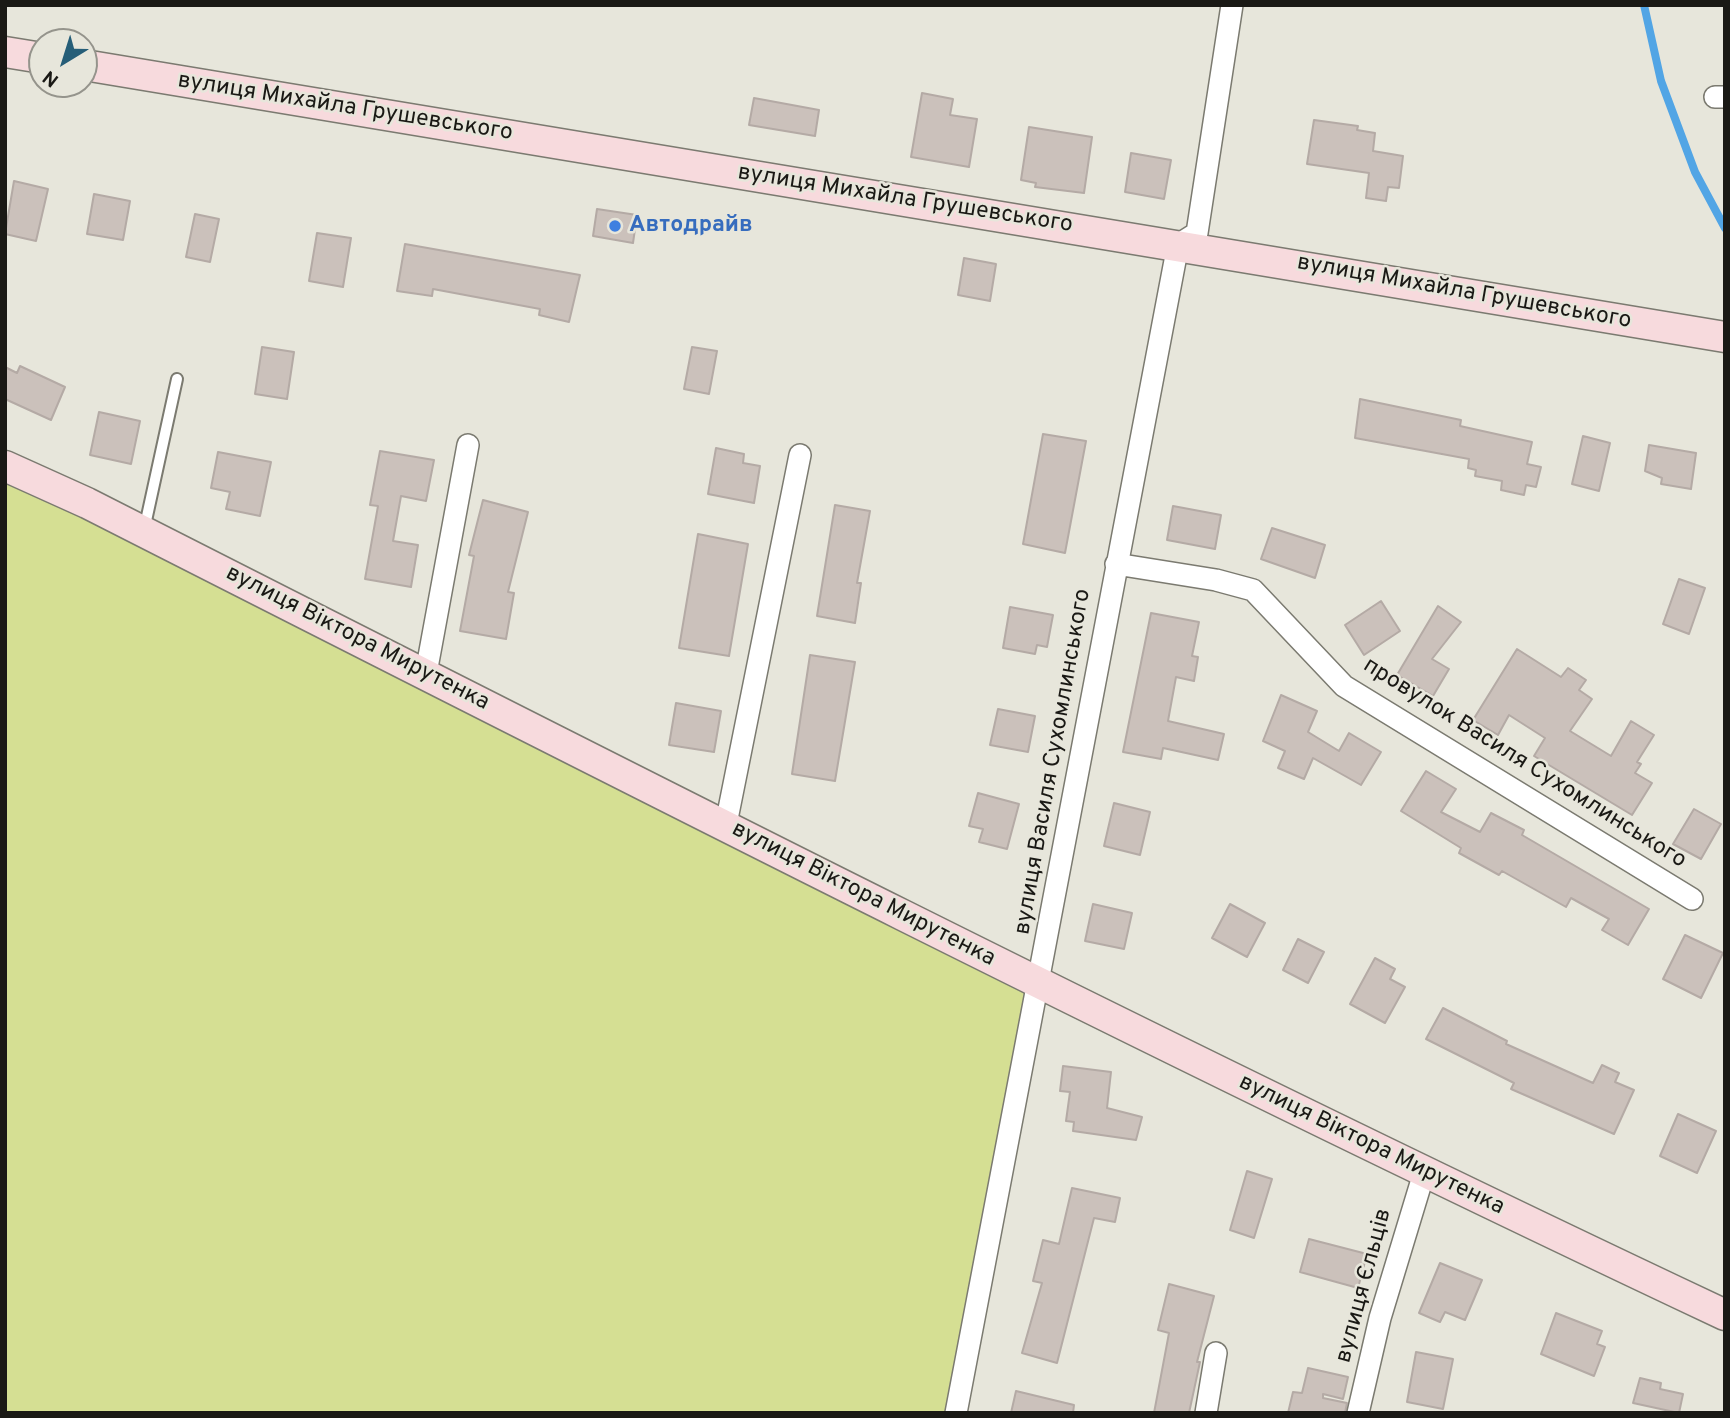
<!DOCTYPE html>
<meta charset="utf-8">
<style>
body{margin:0}
#map{position:relative;width:1730px;height:1418px;overflow:hidden;background:#e7e6db;font-family:Overpass,sans-serif}
canvas{display:block}
.frame{position:absolute;inset:0;border:7px solid #1a1915;pointer-events:none}
.north{position:absolute;left:28px;top:28px;width:70px;height:70px;box-sizing:border-box;background:#e7e6db;border:2px solid #95948c;border-radius:50%;rotate:218deg;font-size:19px;font-weight:700;line-height:28px;text-align:center;color:#1a1915}
.north::after{content:'';display:block;margin:auto;width:24px;height:32px;background:#265e78;clip-path:polygon(50% 0,100% 100%,50% 72%,0 100%)}
</style>
<div id="map">
<canvas width="1730" height="1418"></canvas>
<div class="frame"></div>
<div class="north">N</div>
</div>
<script>
const ctx = document.querySelector('canvas').getContext('2d');
ctx.lineJoin = 'round';
function fill(path, color) { ctx.fillStyle = color; ctx.fill(path, 'evenodd'); }
function trace(path, color, width, dash) { ctx.strokeStyle = color; ctx.lineWidth = width; ctx.lineCap = dash ? 'butt' : 'round'; ctx.setLineDash(dash || []); ctx.stroke(path); }
function write(font, color, halo, rows, align = 'center') {
  ctx.font = font + ' Overpass,sans-serif'; ctx.lineWidth = 5; ctx.setLineDash([]); ctx.textBaseline = 'middle'; ctx.strokeStyle = halo; ctx.fillStyle = color; for (const [text, x, y, turn = 0] of rows) {
    ctx.save(); ctx.translate(x, y); ctx.rotate((+turn || 0) * Math.PI / 180); ctx.textAlign = isNaN(turn) ? turn : align; if (halo) ctx.strokeText(text, 0, 0); ctx.fillText(text, 0, 0); ctx.restore();
  }
}
fill(new Path2D(`
 M5 476 1035 980 947 1413H5Z`), '#d5df93');
trace(new Path2D(`
 M1644 5 1661 81 1695 172 1725 228`), '#52a5e5', 8);
const building = new Path2D(`
 M922 93 953 99 950 115 977 119 969 167 911 157Z
 M754 98 819 110 815 136 749 125Z
 M1314 120 1358 126 1357 130 1375 133 1373 151 1403 156 1399 188 1388 187 1386 201 1366 198 1369 173 1307 164Z
 M1029 127 1092 137 1084 193 1035 187 1036 183 1021 180Z
 M1131 153 1171 160 1164 199 1125 192Z
 M14 181 48 189 36 241 5 234Z
 M94 194 130 201 123 240 87 234Z
 M597 209 637 215 633 243 593 236Z
 M195 214 219 219 210 262 186 257Z
 M317 233 351 238 343 287 309 281Z
 M405 244 580 275 569 322 539 315 540 309 433 289 432 296 397 291Z
 M964 258 996 264 990 301 958 295Z
 M262 347 294 352 287 399 255 394Z
 M692 347 717 351 709 394 684 389Z
 M20 366 65 387 51 420 5 399V367L17 373Z
 M1360 399 1461 420 1460 426 1532 442 1527 464 1541 467 1536 487 1526 485 1524 495 1501 490 1502 481 1475 476 1476 470 1468 468 1469 459 1355 438Z
 M99 412 140 421 131 464 90 455Z
 M1043 434 1086 441 1065 553 1023 544Z
 M1583 436 1610 443 1599 491 1572 484Z
 M1649 445 1696 453 1691 489 1661 484 1662 478 1645 471Z
 M716 448 744 454 743 463 760 466 754 503 708 494Z
 M380 451 434 460 426 501 401 496 393 541 418 545 411 587 365 579 378 506 370 505Z
 M218 452 271 462 260 516 226 509 230 492 211 488Z
 M483 500 528 512 508 592 514 593 506 639 460 631 474 556 469 555Z
 M835 505 870 511 857 583H861L855 623 817 616Z
 M1173 506 1221 515 1215 549 1167 540Z
 M1272 528 1325 545 1315 578 1261 559Z
 M698 534 748 544 729 656 679 648Z
 M1679 579 1705 588 1689 634 1663 624Z
 M1381 601 1400 631 1364 655 1345 625Z
 M1438 606 1461 622 1432 659 1449 669 1433 696 1397 675Z
 M1010 607 1053 615 1047 647 1037 645 1035 654 1003 648Z
 M1151 613 1199 622 1192 656 1198 657 1194 681 1176 677 1168 721 1224 734 1218 760 1163 748 1161 759 1123 752Z
 M1517 649 1561 677 1568 668 1586 680 1579 690 1592 699 1570 731 1611 756 1631 721 1654 735 1637 762 1641 764 1635 773 1652 783 1632 815 1534 756 1545 738 1509 715 1498 735 1473 720Z
 M810 655 855 662 835 781 792 774Z
 M1281 695 1317 711 1308 732 1339 751 1349 733 1381 752 1361 785 1313 758 1304 779 1278 768 1285 751 1263 741Z
 M676 703 721 711 714 752 669 745Z
 M998 709 1035 716 1028 752 990 745Z
 M1426 771 1456 789 1441 812 1480 832 1491 813 1524 830 1522 835 1649 909 1628 945 1602 930 1609 919 1571 898 1566 907 1502 871 1499 875 1459 853 1461 848 1401 811Z
 M978 793 1019 804 1007 849 979 842 983 829 969 826Z
 M1114 803 1150 812 1140 855 1104 846Z
 M1694 809 1721 824 1701 859 1673 844Z
 M1093 904 1132 913 1124 949 1085 941Z
 M1230 904 1265 923 1247 957 1212 938Z
 M1685 935 1723 953 1701 998 1663 979Z
 M1298 939 1324 952 1308 983 1283 970Z
 M1375 958 1395 969 1390 979 1405 987 1385 1023 1350 1004Z
 M1443 1008 1507 1041 1506 1044 1593 1083 1602 1065 1619 1073 1615 1082 1634 1090 1614 1134 1511 1089 1514 1083 1426 1039Z
 M1063 1066 1111 1072 1107 1108 1142 1117 1136 1140 1073 1131 1074 1122 1066 1121 1070 1092 1060 1091Z
 M1678 1114 1716 1131 1697 1173 1660 1156Z
 M1247 1171 1272 1179 1254 1238 1230 1230Z
 M1072 1188 1120 1198 1115 1222 1094 1218 1057 1363 1022 1353 1042 1283 1033 1281 1043 1240 1059 1244Z
 M1309 1239 1367 1254 1358 1288 1300 1272Z
 M1440 1263 1482 1280 1465 1320 1445 1312 1440 1322 1419 1313Z
 M1169 1284 1214 1296 1197 1362H1200L1189 1413H1154L1169 1333 1158 1330Z
 M1556 1313 1602 1331 1597 1344 1605 1347 1594 1376 1541 1354Z
 M1416 1352 1453 1359 1443 1409 1407 1402Z
 M1308 1368 1348 1377 1343 1399 1323 1394V1398L1347 1403 1345 1413H1288L1293 1392 1302 1393Z
 M1640 1378 1661 1383 1660 1389 1683 1394 1679 1413 1633 1403Z
 M1016 1391 1074 1405 1073 1413H1011Z`);
fill(building, '#cbc1bb');
trace(building, '#b4aaa5', 2);
const lane = new Path2D(`
 M144 530 177 379`);
const street = new Path2D(`
 M1715 97H1725
 M1116 564 1216 580 1253 590 1344 686 1692 899
 M426 673 468 445
 M726 824 800 455
 M956 1413C1033 1024 1103 634 1178 245L1197 233 1232 5
 M1206 1413 1216 1353
 M1358 1413 1380 1318 1424 1173`);
const secondary = new Path2D(`
 M5 52 42 58
 M84 65 1725 337
 M5 466 87 503C630 779 1173 1055 1725 1315`);
trace(lane, '#7b7a70', 14);
trace(street, '#7b7a70', 24);
trace(secondary, '#7b7a70', 33);
trace(lane, '#fff', 10);
trace(street, '#fff', 21);
trace(secondary, '#f7dadd', 30);
for (const [x, y, r, color] of [
 [615,226,7,"#3f7fe0"]
]) { const dot = new Path2D(); dot.arc(x, y, r, 0, 2 * Math.PI); ctx.fillStyle = color; ctx.fill(dot); trace(dot, '#e7e6db', 2.5); }
write('23px', '#1a1915', '#e7e6db', [
 ["вулиця Михайла Грушевського",345,108,9],
 ["вулиця Михайла Грушевського",905,200,9],
 ["вулиця Михайла Грушевського",1464,293,10],
 ["вулиця Віктора Мирутенка",357,639,27],
 ["вулиця Василя Сухомлинського",1054,762,-80],
 ["провулок Василя Сухомлинського",1524,764,32],
 ["вулиця Віктора Мирутенка",863,895,27],
 ["вулиця Віктора Мирутенка",1371,1146,26],
 ["вулиця Єльців",1365,1286,-75]
]);
write('bold 23px', '#366cbe', '#e7e6db', [
 ["Автодрайв",629,226]
], 'left');
</script>
